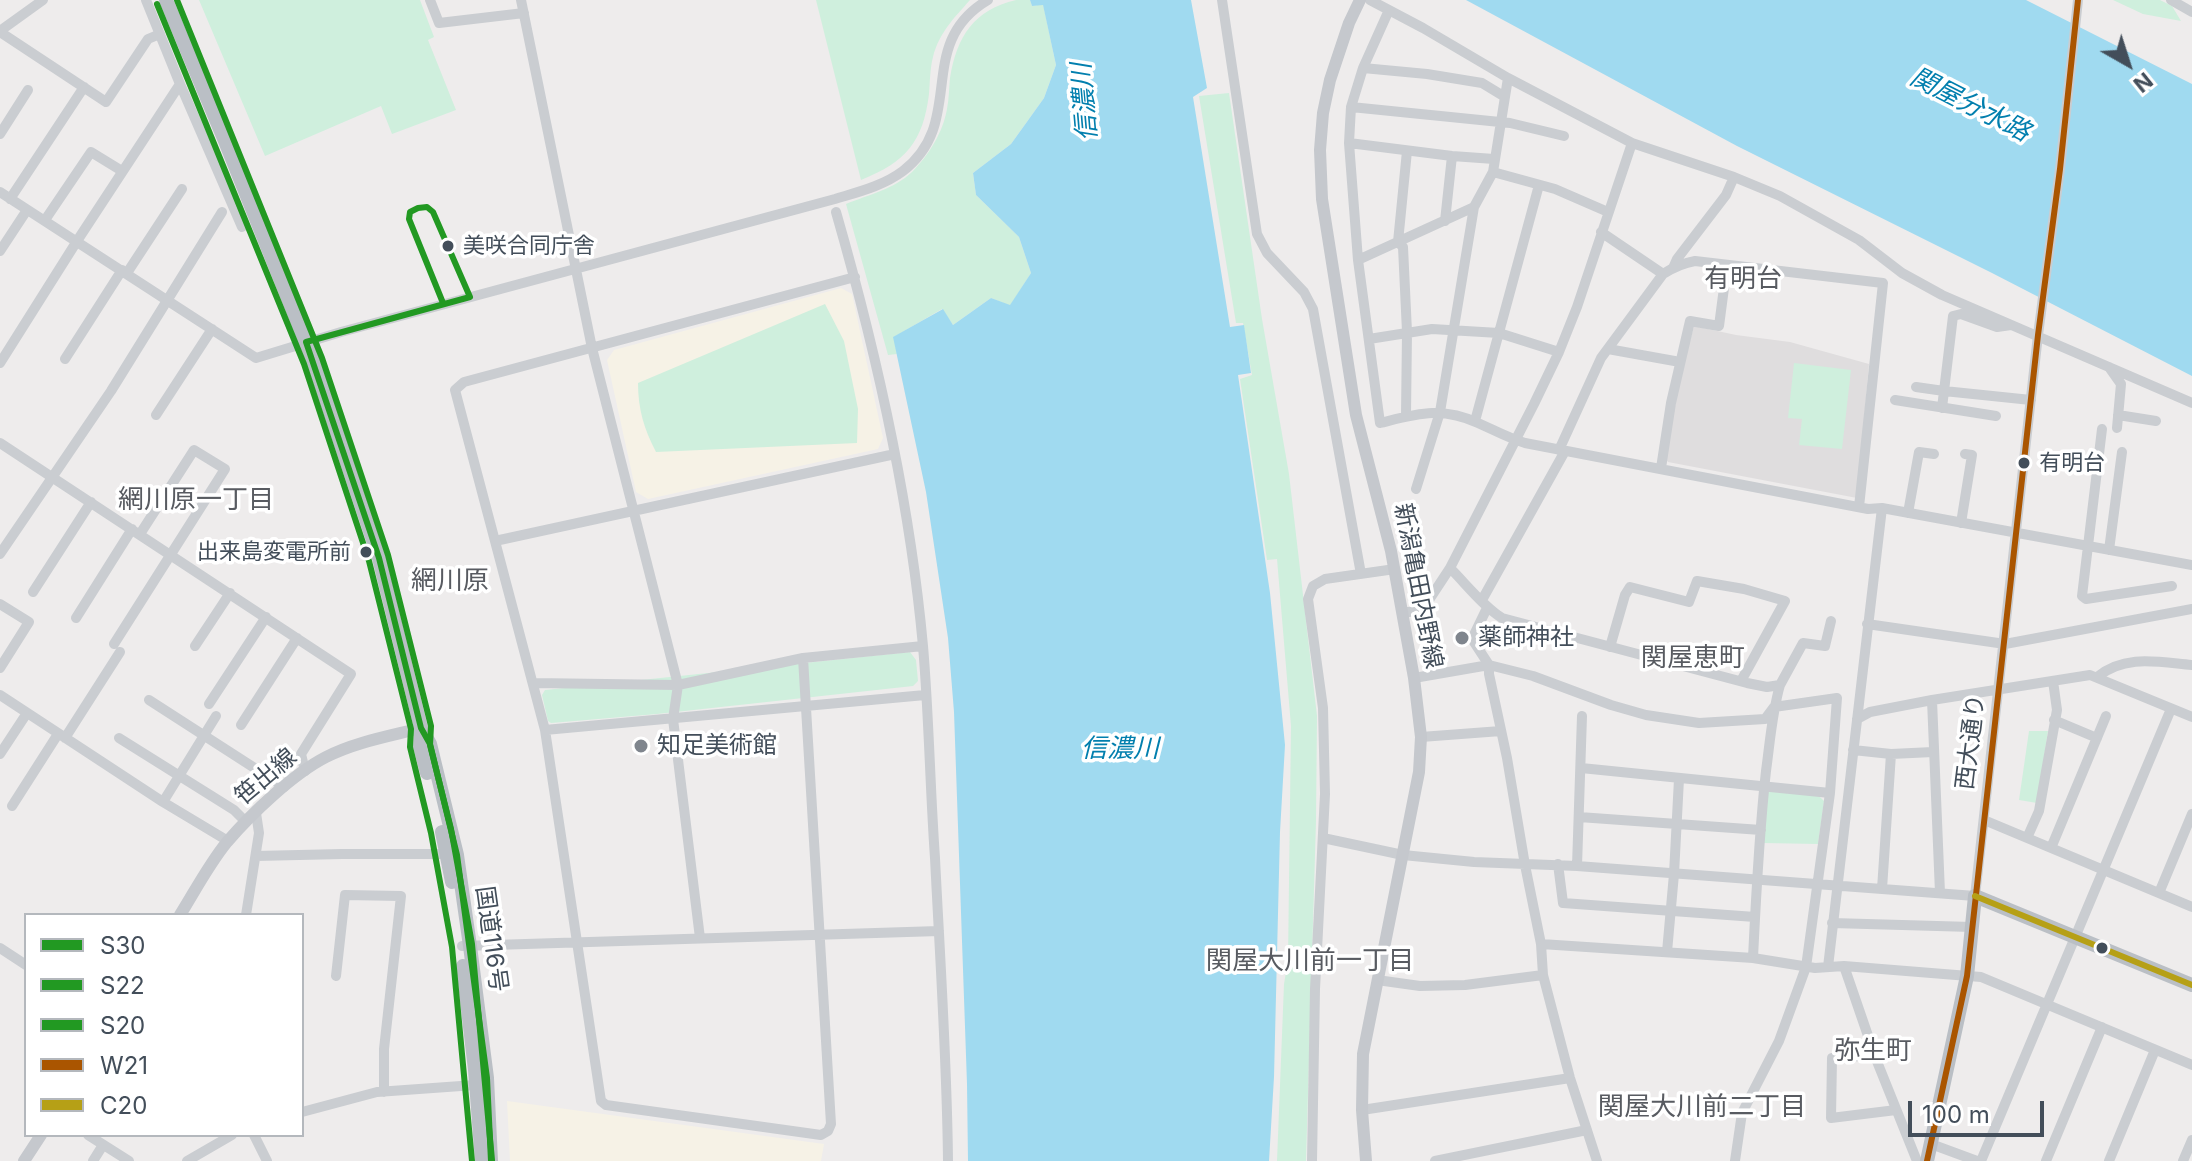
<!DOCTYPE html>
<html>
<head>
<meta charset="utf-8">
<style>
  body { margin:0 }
  #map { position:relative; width:2192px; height:1161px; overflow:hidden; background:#eeecec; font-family:Inter,sans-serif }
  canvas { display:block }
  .legend { position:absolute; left:24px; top:913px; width:280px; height:224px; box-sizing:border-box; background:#fff; border:2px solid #b4b8bd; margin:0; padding:10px 14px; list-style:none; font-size:24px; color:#434e5a }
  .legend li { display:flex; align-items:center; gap:16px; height:40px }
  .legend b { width:40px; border:2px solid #b4b8bd }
  .north { position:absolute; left:2088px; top:24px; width:80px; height:80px; -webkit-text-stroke:6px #fff; paint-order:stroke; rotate:141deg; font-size:22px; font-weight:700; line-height:32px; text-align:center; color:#434e5a }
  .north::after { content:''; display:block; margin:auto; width:28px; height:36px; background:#434e5a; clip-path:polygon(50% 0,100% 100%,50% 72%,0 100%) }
  .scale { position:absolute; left:1908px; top:1101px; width:136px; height:36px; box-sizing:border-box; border:4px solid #434e5a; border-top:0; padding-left:10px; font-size:24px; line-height:28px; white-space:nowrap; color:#434e5a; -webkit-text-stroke:6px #fff; paint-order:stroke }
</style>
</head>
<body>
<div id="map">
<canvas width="2192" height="1161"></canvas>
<ul class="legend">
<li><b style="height:10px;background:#292"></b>S30</li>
<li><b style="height:10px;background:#292"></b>S22</li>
<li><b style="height:10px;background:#292"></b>S20</li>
<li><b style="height:10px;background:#a50"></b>W21</li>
<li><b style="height:10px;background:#b6a016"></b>C20</li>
</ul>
<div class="north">N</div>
<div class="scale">100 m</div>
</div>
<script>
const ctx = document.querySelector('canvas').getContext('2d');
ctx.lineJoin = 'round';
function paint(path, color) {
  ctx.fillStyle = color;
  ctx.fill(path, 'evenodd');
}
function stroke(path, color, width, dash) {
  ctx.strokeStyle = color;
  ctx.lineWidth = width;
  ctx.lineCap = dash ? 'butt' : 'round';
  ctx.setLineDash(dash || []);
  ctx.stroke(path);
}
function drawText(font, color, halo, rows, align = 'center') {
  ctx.font = font + ' Inter,"Noto Sans JP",sans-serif';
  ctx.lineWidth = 7;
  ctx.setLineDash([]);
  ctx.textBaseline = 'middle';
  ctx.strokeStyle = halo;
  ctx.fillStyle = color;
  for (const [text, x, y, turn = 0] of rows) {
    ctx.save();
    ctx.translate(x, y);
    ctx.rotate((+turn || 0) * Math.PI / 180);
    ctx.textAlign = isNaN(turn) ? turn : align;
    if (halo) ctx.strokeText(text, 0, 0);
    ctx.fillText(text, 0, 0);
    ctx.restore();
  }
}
const commercial = new Path2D(`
  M841,288L852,294L883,438L878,449L648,499L636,492L607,360L614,350Z
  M507,1101L824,1144L821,1161H510Z`);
const education = new Path2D(`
  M1694,326L1736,335L1790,342L1869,364L1857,498L1668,462L1665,458L1682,370Z`);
const green = new Path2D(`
  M199,0H420L434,37L428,40L456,110L392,134L381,106L265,156Z
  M816,0H970C954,18 939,33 933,57C930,68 930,82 929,94C923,142 906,162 861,180Z
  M1016,0H1030L1032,6L1043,4L1056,65L1044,98L1011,144L973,173L976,195L1019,237L1031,273L1010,306L991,298L953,325L942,309L894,337L897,354L888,355L846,204C868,195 894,189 912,172C929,155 943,132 947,109C949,99 949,88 950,78C957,36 974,10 1016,0Z
  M2113,0H2160L2172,6L2181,21L2143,14Z
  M1229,93L1262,319L1289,474L1317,716L1316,821L1306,1161H1277L1284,984L1288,960L1291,726L1277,559L1267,560L1240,379L1252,375L1243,323H1236L1199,96Z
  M825,304L844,341L858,409L857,443L656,452C644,429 638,409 638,383Z
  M1794,363L1851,370L1842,449L1799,445L1802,419L1788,418Z
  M910,652L916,660L918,681L913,686L657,714L551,723L548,721L542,695L545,690Z
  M2029,731H2048L2037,803L2019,800Z
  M1770,790L1819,796L1824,801L1818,844L1763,843L1768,792Z`);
const water = new Path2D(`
  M1030,0H1191L1207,88L1193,97L1230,327L1244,325L1251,373L1238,375L1270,593L1285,745L1280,832L1274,1077L1269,1161H968L967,1084L954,712L948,638L926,492L893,337L943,309L953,325L991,298L1010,305L1031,273L1019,237L976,195L973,173L1011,144L1044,98L1056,65L1043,5L1032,6Z
  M1466,0H2026L2192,84V376L1992,273L1737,146Z`);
const minor = new Path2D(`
  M430,0L439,23L524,13
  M521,0L592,348L678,685L673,719L700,938
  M1222,0L1257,234L1267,253L1304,292L1313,309L1361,574
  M1370,0L1423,28L1508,78L1632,143L1734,177L1780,196L1859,240L1902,273L1942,295L2192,403
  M2171,0L2192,12
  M0,31L43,0
  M0,32L106,102L148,39L160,34
  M1363,68L1389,10
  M180,84L242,227
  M1505,97L1482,83L1427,74L1363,68L1351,107L1349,143L1358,260L1380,423C1417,414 1441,406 1478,423C1494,430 1508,438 1525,443L1868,509L1882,508L2192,565
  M1351,107L1510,123L1564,136
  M0,134L28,90
  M1349,143L1452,156L1494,159
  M1493,172L1555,189L1608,212
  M0,192L256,358L341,332L835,199C858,192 883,186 903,171C968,121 913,44 988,0
  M10,199L84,87
  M836,212C876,351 910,503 923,646C929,716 930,788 935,858C940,959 947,1060 948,1161
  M45,220L91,152L122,171
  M1445,221L1452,156
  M1601,232L1663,274
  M0,251L27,210
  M1358,260L1474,207
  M1673,268L1677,259L1726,195L1734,177
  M127,273L182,189
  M2011,325L1997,327L1961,314L1953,316L1944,391L2031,400
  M1369,339L1432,329L1499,333L1559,352
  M1608,349L1680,362
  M65,359L122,270
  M0,363L77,241L180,84L146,0
  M2109,367L2121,384L2117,428
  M1916,387L1944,391L1942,408
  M1895,400L1996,416
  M156,415L212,329
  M1406,415L1407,332L1403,247L1398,242L1407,151
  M2118,415L2156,421
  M1475,421L1539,185
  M2102,429L2082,596L2086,599L2172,586
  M0,443L351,674L301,754L305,771
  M1559,450L1601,358L1663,274C1674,267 1683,263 1695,261L1883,283L1859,507
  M1661,468L1671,403L1690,321L1719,326L1727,265
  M1416,489L1440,412L1474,207L1493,172L1508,78
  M1908,513L1919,452L1934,454
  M1961,523L1972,455L1965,454
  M495,541L895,454
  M2109,550L2122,452
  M0,554L111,391L222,212
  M1450,568C1467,585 1482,605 1502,618L1747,683L1767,687L1780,685C1772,713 1770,742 1766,771C1759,833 1756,896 1753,958
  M33,592L91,502
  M1482,600L1565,451
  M0,604L29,622L0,668
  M1487,608L1472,639L1489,665V674L1507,758L1525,865L1541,944L1543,975L1570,1078L1597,1161
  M1402,613L1415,611L1427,603L1450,568L1534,404L1559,352L1577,307L1632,143
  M76,618L132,529
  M1867,624L2005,644L2192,609
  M114,644L225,469L194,450L140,534
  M195,646L230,593
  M1610,647L1625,595L1630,587L1689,602L1697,581L1744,589L1785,601L1741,681
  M803,658L831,1124L828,1131L821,1135L606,1105L601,1101L545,730L455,390L464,382L855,277
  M2097,677C2125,654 2158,662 2192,665
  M1414,678L1489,665L1533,676L1611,705L1646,715L1699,723L1765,719L1774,707L1837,698L1830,793L1806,967L1779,1041L1742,1113L1735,1161
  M533,683L678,685L803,658L923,646
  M1780,685L1803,643L1825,646L1831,621
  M0,695L163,802L228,841
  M149,700L284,787
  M1932,700L1940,893
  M209,704L266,617
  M1857,719L1870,712L1932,700L2090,675L2192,717
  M2054,720L2097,738
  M241,725L297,638
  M545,730L925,695
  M1421,737L1501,731
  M65,738L120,652
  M119,738L234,810L246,822
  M1853,750L1891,754L1933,752
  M0,754L27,713
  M1581,768L1830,793
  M163,802L216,716
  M12,806L58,734
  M1579,817L1761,830
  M1984,820L2192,907
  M1323,838L1403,855L1474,862L1577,866L1975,896L2038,335L2060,169L2078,0
  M2027,838L2039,811L2057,710L2053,681
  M2051,848L2106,716
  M256,856L342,854H446
  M1558,864L1563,903L1755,917
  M1577,866L1582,716
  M1882,889L1891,754
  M2159,893L2192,814
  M246,915L259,833L256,813
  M1832,923L1972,927
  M1541,944L1753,958L1815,968L1844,966L1981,977L2192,1065
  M462,946L939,931
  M0,948L26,965
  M1667,952L1674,874L1679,779
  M1844,966L1876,1059L1917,1161
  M1828,967L1882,508
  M336,976L345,895L401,896L384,1049V1092
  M1377,980L1420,986L1465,985L1543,975
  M1874,1055L1832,1058L1831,1118L1896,1110
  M1362,1110L1570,1078
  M302,1112L377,1092L475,1085
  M88,1135L129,1161
  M254,1135L267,1161
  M1931,1144L1977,1161
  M93,1161L103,1145
  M187,1161L232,1135
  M1312,1161L1315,989L1325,794L1323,708L1308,599L1313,586L1325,579L1395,569
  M1435,1161L1587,1130
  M1981,1161L2171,709
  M2046,1161L2102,1027
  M2109,1161L2155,1050
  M2183,1161L2192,1140`);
const major = new Path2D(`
  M1360,0L1349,23L1330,80L1323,113L1320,150L1322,199L1356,415L1391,551L1414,678L1421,737L1419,772L1363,1054L1362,1110L1366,1161
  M180,915C195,891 209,864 227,842C252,813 293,774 326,757C355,742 390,736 421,728
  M24,1161L41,1135`);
const highway = new Path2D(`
  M166,0L225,141L313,361L379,558L421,728L430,744L457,855L470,946L487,1078L491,1161
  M421,728L420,746L427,773
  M442,832L452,882
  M463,966L475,1070L482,1161
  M1927,1161L1967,976L1975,896L2192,985`);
const bus1 = new Path2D(`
  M443,303L409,219L410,212L418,208L427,207L433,212L470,297L306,342L379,558L421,728L430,744L457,855L487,1078L491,1161`);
const bus2 = new Path2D(`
  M157,4L304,364L369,561L411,729L410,747L431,833L452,947L472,1161`);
const bus3 = new Path2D(`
  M177,0L322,358L388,555L431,726L430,745L451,829L472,944L492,1160`);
const bus4 = new Path2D(`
  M1927,1161L1967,976L2038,335L2060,169L2078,0`);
const bus5 = new Path2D(`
  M1975,896L2192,985`);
const markers = [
  [448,246,7,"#434e5a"],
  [2024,463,7,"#434e5a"],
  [366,552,7,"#434e5a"],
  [1462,638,8,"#7f858d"],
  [641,746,8,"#7f858d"],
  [2102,948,7,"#434e5a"]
];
const busNames = [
  ["美咲合同庁舎",463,246],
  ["有明台",2039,463],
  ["出来島変電所前",351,552,"right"]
];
const streetNames = [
  ["新潟亀田内野線",1418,586,79],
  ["西大通り",1971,742,-83],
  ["笹出線",266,777,-40],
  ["国道116号",491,939,82]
];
const poiNames = [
  ["薬師神社",1478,638],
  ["知足美術館",657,746]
];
const waterNames = [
  ["信濃川",1085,102,-95],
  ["関屋分水路",1970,105,27],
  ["信濃川",1120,749]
];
const neighbourhoodNames = [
  ["有明台",1743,279],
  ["網川原一丁目",196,500],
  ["網川原",450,581],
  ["関屋恵町",1693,658],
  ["関屋大川前一丁目",1310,961],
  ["弥生町",1873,1051],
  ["関屋大川前二丁目",1702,1107]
];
paint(commercial, '#f6f2e6');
paint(education, '#dfddde');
paint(green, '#cfefdd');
paint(water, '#a0daf0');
stroke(minor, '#cacdd1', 10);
stroke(major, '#c5c8cd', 12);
stroke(highway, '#babfc5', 14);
stroke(bus1, '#292', 6);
stroke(bus2, '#292', 6);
stroke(bus3, '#292', 6);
stroke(bus4, '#a50', 6);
stroke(bus5, '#b6a016', 6);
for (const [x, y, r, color] of markers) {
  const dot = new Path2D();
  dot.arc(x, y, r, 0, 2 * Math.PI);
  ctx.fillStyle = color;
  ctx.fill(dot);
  stroke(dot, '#fff', 3);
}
drawText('22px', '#434e5a', '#fff', busNames, 'left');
drawText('24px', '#434e5a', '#fff', streetNames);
drawText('24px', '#434e5a', '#fff', poiNames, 'left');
drawText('italic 26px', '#027fae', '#fff', waterNames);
drawText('26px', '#585b61', '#fff', neighbourhoodNames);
</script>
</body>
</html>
